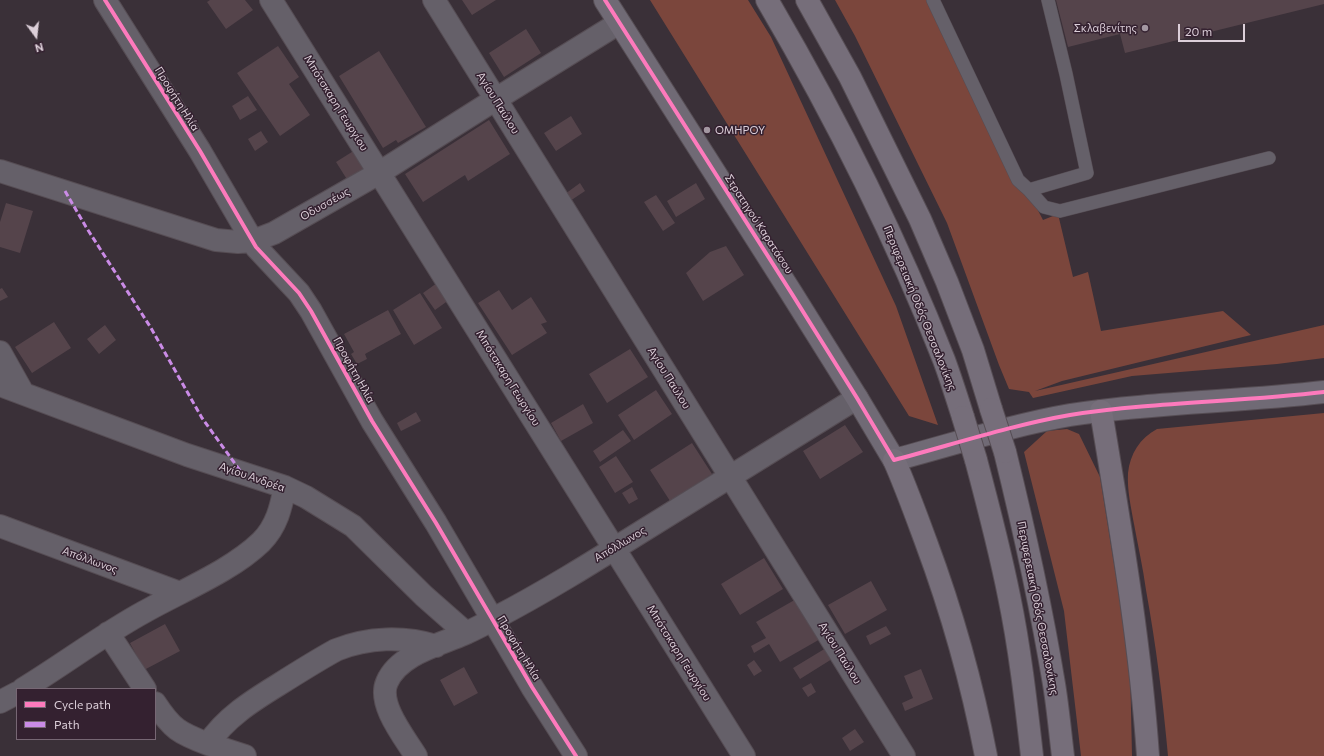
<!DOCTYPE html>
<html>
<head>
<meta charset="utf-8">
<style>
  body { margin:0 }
  #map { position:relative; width:1324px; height:756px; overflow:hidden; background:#3a3038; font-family:Commissioner,sans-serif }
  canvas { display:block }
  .legend { position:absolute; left:16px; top:688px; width:140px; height:52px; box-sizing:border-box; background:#342130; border:1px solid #776774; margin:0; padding:5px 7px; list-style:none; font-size:12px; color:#dccfd9 }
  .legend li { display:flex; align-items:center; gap:8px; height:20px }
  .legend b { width:20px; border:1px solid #776774 }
  .north { position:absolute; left:16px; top:16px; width:40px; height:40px; -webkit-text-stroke:3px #342130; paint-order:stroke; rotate:165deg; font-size:11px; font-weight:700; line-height:16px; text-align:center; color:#dccfd9 }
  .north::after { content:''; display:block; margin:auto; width:14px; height:18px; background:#dccfd9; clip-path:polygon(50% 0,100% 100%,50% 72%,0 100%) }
  .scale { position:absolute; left:1178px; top:24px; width:67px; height:18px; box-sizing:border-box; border:2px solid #dccfd9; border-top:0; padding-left:5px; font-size:12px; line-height:14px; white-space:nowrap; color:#dccfd9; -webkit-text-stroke:3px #342130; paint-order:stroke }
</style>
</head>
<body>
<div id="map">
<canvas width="1324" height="756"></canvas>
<ul class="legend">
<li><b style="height:5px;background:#fd7abc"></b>Cycle path</li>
<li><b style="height:5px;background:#ca8be6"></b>Path</li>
</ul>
<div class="north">N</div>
<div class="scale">20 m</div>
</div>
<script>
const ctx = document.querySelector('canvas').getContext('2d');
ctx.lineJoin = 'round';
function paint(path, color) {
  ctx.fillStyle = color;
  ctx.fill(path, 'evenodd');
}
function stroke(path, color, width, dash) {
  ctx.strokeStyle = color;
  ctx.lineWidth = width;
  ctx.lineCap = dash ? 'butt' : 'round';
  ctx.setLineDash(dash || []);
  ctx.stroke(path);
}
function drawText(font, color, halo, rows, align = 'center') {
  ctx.font = font + ' Commissioner,sans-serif';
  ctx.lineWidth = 3;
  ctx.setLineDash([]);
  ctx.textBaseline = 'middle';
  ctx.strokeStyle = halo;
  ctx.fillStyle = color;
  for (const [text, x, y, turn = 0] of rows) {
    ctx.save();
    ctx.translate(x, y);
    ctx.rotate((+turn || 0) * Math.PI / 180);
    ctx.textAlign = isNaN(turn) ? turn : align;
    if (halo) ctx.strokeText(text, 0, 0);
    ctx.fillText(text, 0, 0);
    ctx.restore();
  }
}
const green = new Path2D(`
  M650,0H748L771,37L896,306L938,425L909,416Z
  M835,0H929L1043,220L1058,214L1073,277L1088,272L1101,331L1223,311L1251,335L1062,381L1035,391L1324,325V358L1277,364L1132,376L1033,398L1029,392L1009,389L999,365L947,223L855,36Z
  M1324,413V756H1168C1163,700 1156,645 1146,590C1143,568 1138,546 1134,524C1131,507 1127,490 1128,473C1130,454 1140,438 1157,429Z
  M1067,429L1079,434L1100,477L1130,663L1132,756H1081L1064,611L1024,452L1047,431Z`);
const building = new Path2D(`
  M210,0H245L253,10L226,29L207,2Z
  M462,0H496L472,15Z
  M1056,0H1324V4L1125,53L1120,34L1068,47Z
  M526,29L541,53L504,77L489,53Z
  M278,46L299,77L289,84L310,115L280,136L237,73Z
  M379,51L426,127L398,143L396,140L383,148L339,76Z
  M248,96L257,110L240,120L232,106Z
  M571,116L582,134L556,151L544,133Z
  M489,120L510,154L468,181L465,175L423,202L405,174Z
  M261,131L268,142L255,151L248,139Z
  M355,150L368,170L348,181L336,162Z
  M580,183L585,191L570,201L565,194Z
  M696,183L705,199L676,217L667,201Z
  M656,195L675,223L663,231L644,202Z
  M6,203L33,211L20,253L0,247V222Z
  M726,246L744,275L703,301L686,273L710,252Z
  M437,283L449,300L435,310L423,293Z
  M2,288L8,297L0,301V289Z
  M499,290L512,310L531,297L547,322L541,324L547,333L512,355L478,303Z
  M420,293L442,328L414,345L393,310Z
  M388,310L401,334L365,354L367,359L357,364L351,354L354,352L344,334Z
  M54,322L71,348L32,373L15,347Z
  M105,325L116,340L99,354L87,339Z
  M630,349L648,377L607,403L589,374Z
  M656,390L672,414L634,440L618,415Z
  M583,404L593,423L561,441L551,423Z
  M416,412L421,421L401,431L397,423Z
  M845,425L863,452L820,479L803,451Z
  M623,430L631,441L600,462L593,451Z
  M692,443L712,474L670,501L650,470Z
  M616,456L633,482L615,493L599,467Z
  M632,487L638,499L629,504L622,493Z
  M764,558L783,589L740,615L721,584Z
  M871,581L887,610L845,634L828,605Z
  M798,598L822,638L780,662L769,644L754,653L751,646L766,638L756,622Z
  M165,624L180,651L144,670L130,643Z
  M886,626L891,634L870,645L866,636Z
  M826,648L832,659L800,679L793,668Z
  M754,660L762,671L754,676L747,665Z
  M464,667L478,693L454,706L440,680Z
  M921,669L933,699L905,711L902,703L913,698L904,676Z
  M811,683L816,692L808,697L802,688Z
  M855,729L864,742L850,751L842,738Z`);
const lane = new Path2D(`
  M933,0L1018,180L1029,190L1087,173L1066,74L1048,0
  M1029,190L1044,207L1060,211L1269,158`);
const street = new Path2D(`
  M105,0L200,151L256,247L299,293L311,311L372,421L436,523L532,687L576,756
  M271,0L744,756
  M434,0L904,756
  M0,171L216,240L238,242L253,241L274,233L379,173L496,99L619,23
  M0,352L23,393
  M0,385L187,455L285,487L306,497L353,526L424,596L466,633
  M0,526L180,593
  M108,633L145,689
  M23,689C64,664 102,635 144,612C181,591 231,571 261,542C277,526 281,507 285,487
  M0,702L17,693
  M155,703C172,729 179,733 208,744C225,718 252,701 278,685C297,673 316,661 336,650C368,637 404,636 436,646
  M208,744L245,756
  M416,756C405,738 377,704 387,682C399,654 439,645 464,634C475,629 485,624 495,618C545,592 593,562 641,532C713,488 785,443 857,398`);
const secondary = new Path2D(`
  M605,0L792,294L857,398L894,460C951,445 1012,425 1070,415C1154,402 1240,402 1324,392`);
const highway = new Path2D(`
  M767,0C835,116 895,235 944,360C951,379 957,398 963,417
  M807,0L850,77L920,219L947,282L973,350L991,409
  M1101,411C1120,526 1140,640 1148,756
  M1005,452C1024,529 1041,606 1054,684C1058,708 1060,732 1063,756
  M894,460C906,487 916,515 926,542C952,612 972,683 986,756
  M976,460C988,505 1000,551 1009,596C1020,649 1026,703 1032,756`);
const highwayBridge = new Path2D(`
  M991,409L1005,452
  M963,417L976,460`);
const quiet = new Path2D(`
  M65,191L86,227L151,328L202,418L241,472`);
const cycleway = new Path2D(`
  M105,0L200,151L256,247L299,293L311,311L372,421L436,523L532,687L576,756
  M605,0L792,294L857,398L894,460C951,445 1012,425 1070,415C1154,402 1240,402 1324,392`);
const markers = [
  [1145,28,4,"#a397a1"],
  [707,130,4,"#a397a1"]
];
const poiNames = [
  ["Σκλαβενίτης",1137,28],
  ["ΟΜΗΡΟΥ",715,130,"left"]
];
const streetNames = [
  ["Προφήτη Ηλία",177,99,58],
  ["Μπότσκαρη Γεωργίου",336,103,58],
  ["Αγίου Παύλου",498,103,58],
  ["Οδυσσέως",325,204,-30],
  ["Στρατηγού Καρατάσου",759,224,57],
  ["Περιφερειακή Οδός Θεσσαλονίκης",920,308,68],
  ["Προφήτη Ηλία",354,370,61],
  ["Μπότσκαρη Γεωργίου",508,378,58],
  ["Αγίου Παύλου",669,378,58],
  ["Αγίου Ανδρέα",252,477,19],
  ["Απόλλωνος",620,544,-31],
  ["Απόλλωνος",90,560,20],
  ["Περιφερειακή Οδός Θεσσαλονίκης",1038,608,79],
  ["Προφήτη Ηλία",519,648,59],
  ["Μπότσκαρη Γεωργίου",679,653,58],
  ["Αγίου Παύλου",840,653,58]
];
paint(green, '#7b463c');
paint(building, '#55444b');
stroke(lane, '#564d54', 14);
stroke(street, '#564d54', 24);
stroke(secondary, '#564d54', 24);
stroke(highway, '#564d54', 24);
stroke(lane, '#656069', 13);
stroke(street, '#656069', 22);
stroke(secondary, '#706a75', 22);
stroke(highway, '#766e7a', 22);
stroke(highwayBridge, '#564d54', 24, []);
stroke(highwayBridge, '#766e7a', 22);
stroke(quiet, '#ca8be6', 3, [6, 3]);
stroke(cycleway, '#fd7abc', 4);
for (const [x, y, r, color] of markers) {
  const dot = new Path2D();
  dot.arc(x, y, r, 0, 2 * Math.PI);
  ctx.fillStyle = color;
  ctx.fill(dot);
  stroke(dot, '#342130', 1.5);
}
drawText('11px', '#dccfd9', '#342130', poiNames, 'right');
drawText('11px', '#dccfd9', '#342130', streetNames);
</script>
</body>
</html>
